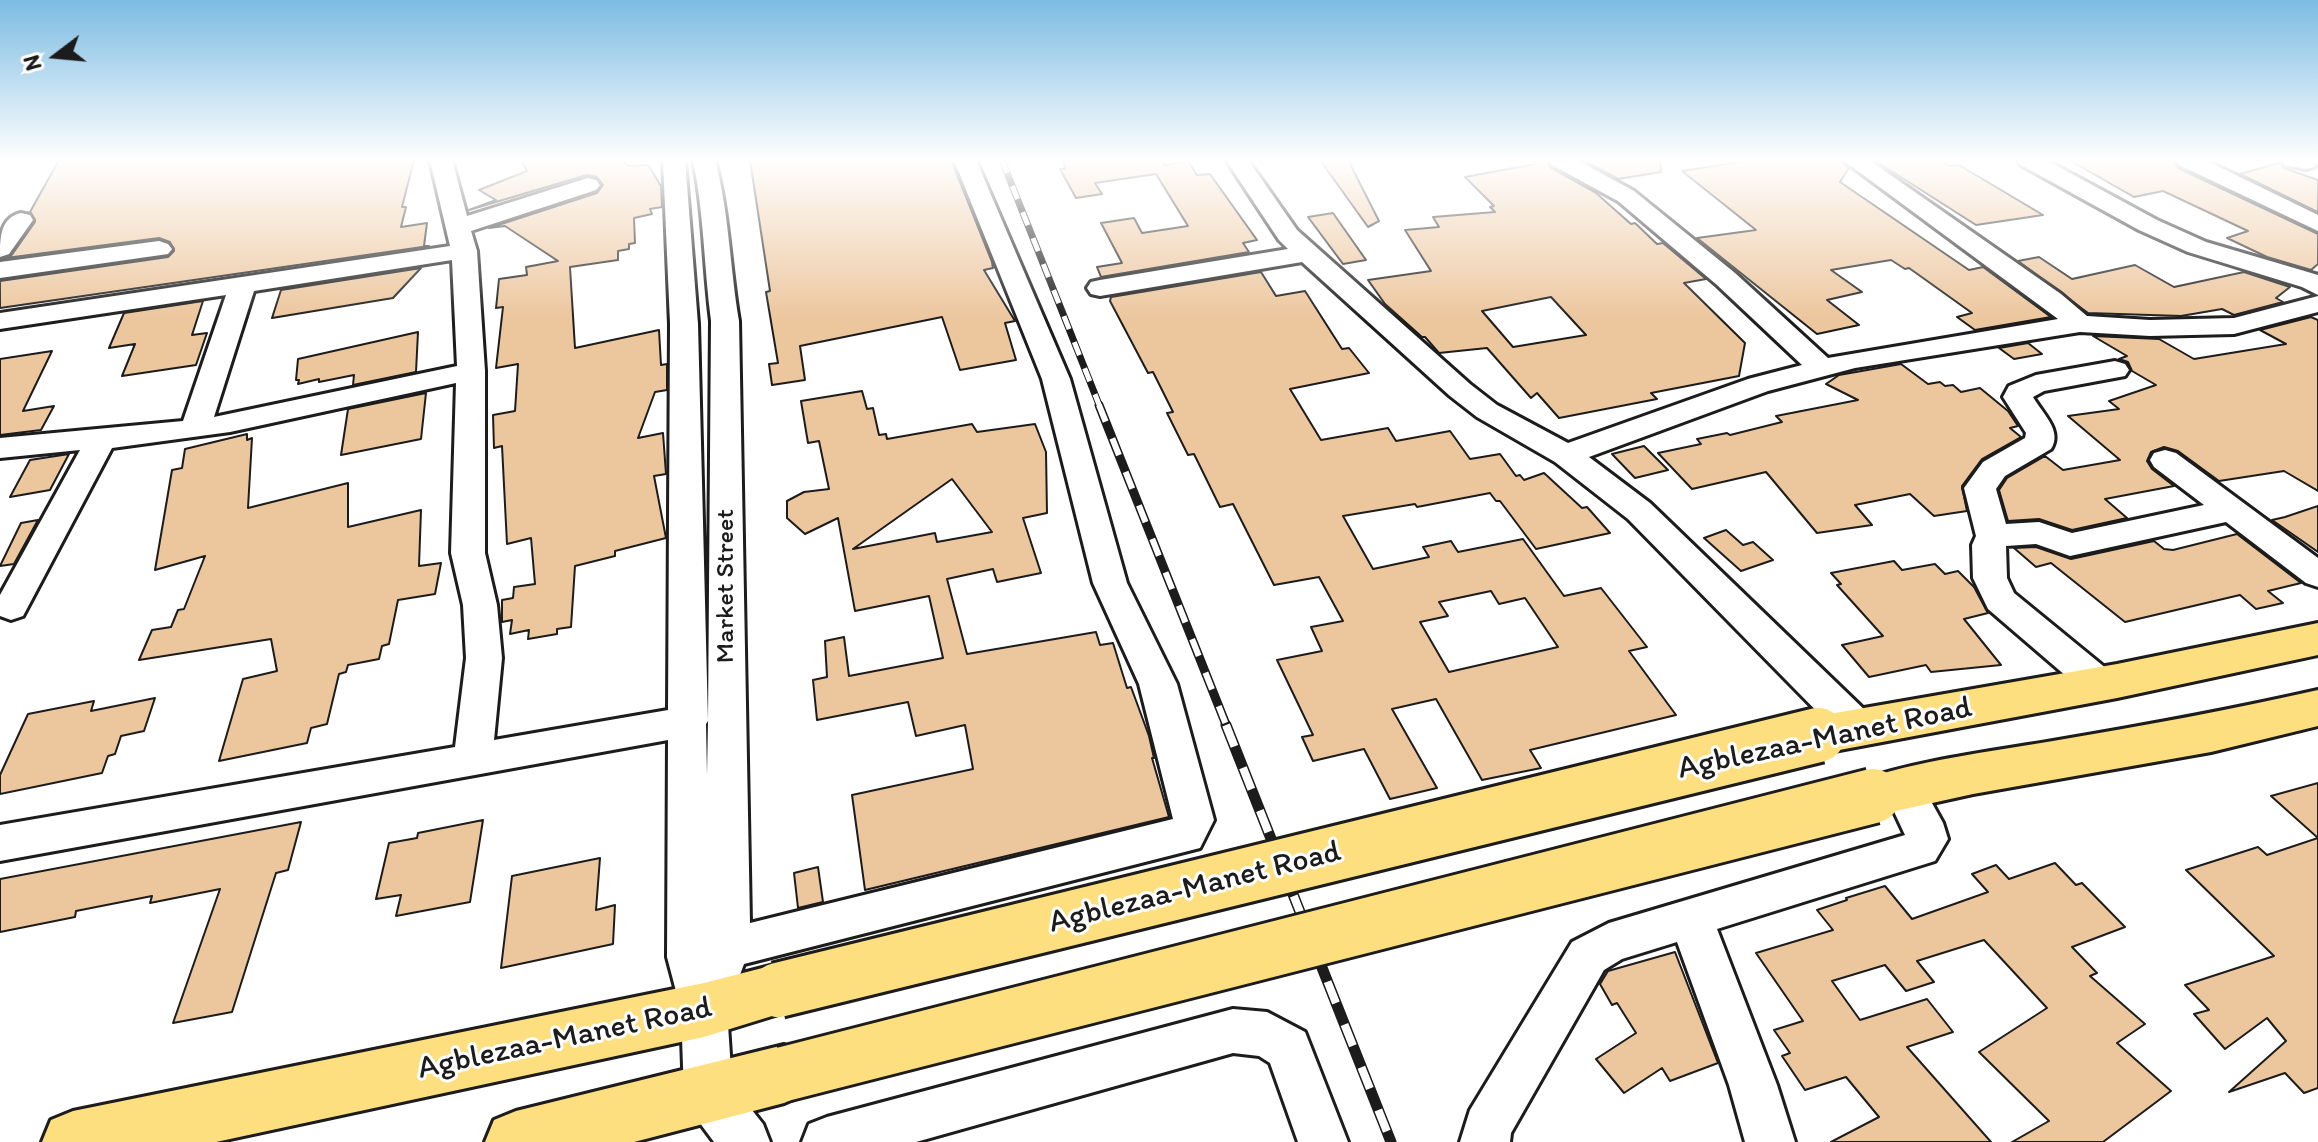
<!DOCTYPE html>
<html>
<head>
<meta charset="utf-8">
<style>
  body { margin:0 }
  #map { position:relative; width:2318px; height:1142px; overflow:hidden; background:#fff; font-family:Itim,sans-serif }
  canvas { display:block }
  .north { position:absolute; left:16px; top:16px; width:80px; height:80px; -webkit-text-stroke:6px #fff; paint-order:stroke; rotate:254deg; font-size:22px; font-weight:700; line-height:32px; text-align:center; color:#1c1c1c }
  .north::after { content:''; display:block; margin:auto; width:28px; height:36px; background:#1c1c1c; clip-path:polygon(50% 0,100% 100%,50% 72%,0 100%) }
</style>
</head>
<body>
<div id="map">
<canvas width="2318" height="1142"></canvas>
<div class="north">N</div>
</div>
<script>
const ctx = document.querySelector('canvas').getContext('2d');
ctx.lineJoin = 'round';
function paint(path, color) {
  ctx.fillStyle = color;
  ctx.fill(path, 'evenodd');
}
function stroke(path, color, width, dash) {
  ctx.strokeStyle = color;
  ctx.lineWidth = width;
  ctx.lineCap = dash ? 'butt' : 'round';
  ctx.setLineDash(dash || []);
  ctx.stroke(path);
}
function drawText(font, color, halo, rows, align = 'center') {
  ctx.font = font + ' Itim,sans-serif';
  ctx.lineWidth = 6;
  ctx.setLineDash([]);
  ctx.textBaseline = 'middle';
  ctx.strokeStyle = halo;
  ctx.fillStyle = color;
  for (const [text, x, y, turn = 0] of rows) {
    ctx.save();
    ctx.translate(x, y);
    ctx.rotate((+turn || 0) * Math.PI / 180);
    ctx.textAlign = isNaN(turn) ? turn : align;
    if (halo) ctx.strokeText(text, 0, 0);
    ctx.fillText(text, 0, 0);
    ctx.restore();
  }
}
const building = new Path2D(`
  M59,160H414L402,207H406L401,227L427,223L424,246H429L0,308V281L168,257L174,251L170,242L159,238L6,258L11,256L35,222L30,212Z
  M521,160H622L628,166L648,165L661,186L662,207L650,209L652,214L634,218L635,243L629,244V249L618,251V260L570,267L575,348L659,330L661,365L667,364V390L655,392L638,438L663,433L666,474L654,476L666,538L615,551V556L575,566L571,627L557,629V634L528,639L529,630L510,634L512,620L502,622V600L513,598L514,587L535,584L531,538L507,544L502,446L494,448L493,415L515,411L518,364L496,368L503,307L496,308L499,279L527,275L526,267L558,261L505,226L489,228L597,193L603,185L597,177L587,175L469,210L496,200L479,190L527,171Z
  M750,160H951L992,262L993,268L984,270L1015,321L1005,323L1016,360L960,370L942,317L800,346L805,380L772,385L769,364L778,363L766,292L770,291Z
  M1063,160H1163L1164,165L1188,161L1197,175L1210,174L1257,240L1243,243L1249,252L1101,277L1097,267L1122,263L1101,223L1134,218L1142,233L1188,226L1156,174L1095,183L1102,194L1076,198L1060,169H1065Z
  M1320,160H1348L1379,221L1368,227Z
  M1531,160H1546L1551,168L1596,193L1631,224L1635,223L1657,244L1663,243L1706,279L1684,283L1745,343L1739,376L1651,393L1657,399L1559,418L1537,393L1531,398L1487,348L1439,353L1425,337H1422L1385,304L1368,280L1431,271L1405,230L1439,227L1433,217L1495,212L1490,207L1494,206L1465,177L1535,164ZM1551,297L1586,335L1513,347L1482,311Z
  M1583,160H1660L1661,172L1618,179Z
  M1752,160H1840L1849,168L1840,182L1969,270L1983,267L2051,317L1975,330L1957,317L1972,313L1909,268L1905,269L1891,260L1831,270L1862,292L1827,300L1859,325L1817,334L1697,238L1756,230L1682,171Z
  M1874,160H1939L1949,166L1959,165L2043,215L1976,225Z
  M2069,160H2173L2178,168L2318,234V264L2311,270L2267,257L2227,238L2248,231L2163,191L2134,197Z
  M2279,163L2284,168L2318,180V212L2240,174Z
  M1333,213L1366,260L1343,264L1308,217Z
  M2039,257L2072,279L2135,265L2174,287L2244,272L2290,287L2276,298L2283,302L2234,315L2222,309L2181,316L2088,313L2018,261Z
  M421,268L393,298L272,318L281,290Z
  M1261,272L1276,296L1305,291L1342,349L1349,348L1369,373L1290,389L1321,440L1388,428L1396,441L1450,431L1470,459L1500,454L1516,476L1520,475L1524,480L1544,473L1582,508L1587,507L1610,533L1536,549L1500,501H1496L1490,493L1417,507L1415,504L1343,516L1373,569L1429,557L1423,547L1451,541L1458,552L1523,539L1564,596L1601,588L1647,647L1629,651L1676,715L1530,750L1541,768L1482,780L1436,699L1392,709L1437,788L1390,799L1364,749L1313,761L1302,737L1313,735L1277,660L1322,651L1311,627L1343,621L1319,577L1274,585L1233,504L1220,507L1194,454L1188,455L1167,413L1173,412L1153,372L1148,373L1110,301L1111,297ZM1491,591L1499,604L1525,598L1558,647L1449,672L1420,622L1448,616L1439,602Z
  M203,301L192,335L207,333L196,365L122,376L135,344L109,348L124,313Z
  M2311,317L2318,320V491L2284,471L2219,481L2178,451L2164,447L2151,452L2147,461L2152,469L2174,486L2105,499L2127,518L2072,530L2039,519L2008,521L1999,490L2007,478L2045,456L2063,470L2120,460L2068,416L2119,409L2109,401L2156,385L2132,371L2128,362L2119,359L2127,356L2093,336L2159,339L2194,359L2286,344L2260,330Z
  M418,332L416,372L353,385L354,375L319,382V379L298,384L299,380H296L298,359Z
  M2028,343L2042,354L2014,359L1999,348Z
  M52,351L23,411L54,406L41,430L0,435V359Z
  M1901,364L1928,384L1940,382L1945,386L1953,385L1961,392L1980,388L2008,411L2018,426L2010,428L2021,437L1982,459L1962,486L1967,511L1934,516L1910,494L1855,505L1872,525L1817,533L1766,472L1692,489L1658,453L1701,444L1697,439L1727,433L1730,435L1782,422L1776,416L1858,400L1826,384L1839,375Z
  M862,391L867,409L873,408L879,435L886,434L887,439L972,424L977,432L1035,424L1046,452L1047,513L1023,518L1041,573L997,582L993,569L947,579L967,654L1096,632L1100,645L1113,643L1127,688L1131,687L1149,736L1154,758H1152L1169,817L865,890L852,795L973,769L965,725L916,736L908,702L817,720L813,680L827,677L825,641L844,637L849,676L943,658L929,596L855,611L838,518L805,534L787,518V501L804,492L829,489L819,441L808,443L801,401ZM952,479L992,532L937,542L935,533L853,549Z
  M426,393L421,439L341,455L348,409Z
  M247,434V440L252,438L248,508L348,483V527L421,510L419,566L441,563L435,594L398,600L389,644L382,646L379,659L348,665L346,672L339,674L327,724L311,728L307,743L219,761L243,679L277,671L271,639L139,660L152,630L171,627L178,610L184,609L205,556L155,570L172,470L182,468L185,449Z
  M1644,446L1668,470L1635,478L1612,454Z
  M69,454L50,490L10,497L30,460Z
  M2318,506V552L2272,520L2285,517Z
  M38,520L14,564L0,566L21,523Z
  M1726,530L1743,545L1753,542L1773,560L1741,571L1704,538Z
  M2237,534L2301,583L2268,591L2283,603L2256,609L2240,595L2125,622L2051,563L2036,567L2014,548L2036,547L2071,559L2154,541L2164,549L2173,550Z
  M1894,561L1902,570L1935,564L1945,574L1958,571L1974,587L1988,613L1964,619L2001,665L1931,672L1926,665L1869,677L1842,645L1883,636L1837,585L1841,584L1831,573Z
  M155,698L144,731L121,736L115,754L108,756L102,773L0,794V775L28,714L94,701L91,711Z
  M2318,783V838L2271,796Z
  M483,820L470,902L396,916L401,895L376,899L389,843L417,838L418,833Z
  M301,822L288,870L276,873L232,1012L173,1023L220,889L150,903L152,896L76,911L75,917L0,932V879Z
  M2318,838V1088L2304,1093L2285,1073L2229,1092L2286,1041L2267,1018L2225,1049L2194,1014L2209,1010L2185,985L2274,956L2186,870L2258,847L2267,855Z
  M600,858L596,910L615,905L613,944L501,968L512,876Z
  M2055,863L2076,885L2082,883L2125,927L2072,947L2097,973L2090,976L2145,1024L2117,1043L2171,1091L2103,1142H2012L2049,1121L1979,1052L2047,1008L1984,940L1917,961L1934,982L1906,991L1885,965L1832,981L1860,1020L1927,999L1953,1032L1907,1047L1991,1142H1831L1879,1117L1846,1077L1805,1090L1782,1056L1790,1053L1774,1030L1803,1021L1756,953L1833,930L1817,910L1847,900L1846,898L1885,886L1912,919L1988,892L1972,874L1996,865L2009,879Z
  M818,867L823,902L798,908L794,873Z
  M1675,952L1718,1063L1670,1081L1662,1068L1624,1093L1596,1059L1636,1033L1617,1003L1612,1005L1600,984L1608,971Z`);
const minor = new Path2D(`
  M430,160H452L467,216L588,178L596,180L600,185L596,190L471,231L477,251L485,371V553L497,605L502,658L494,740L668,710L670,324L663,160H685L698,324L708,721L711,321C704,268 704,212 693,160H715C729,212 730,268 739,321L750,923L1173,819L1139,684L1093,583L1042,379L954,160H976L1070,379L1127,583L1177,684L1214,820L1200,848L744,964L727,1010L732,1085L763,1124L770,1142H714L691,1111L684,1094L681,1010L667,957L668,740L0,861V825L455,747L466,658L463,605L451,553L456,383L230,432L112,448L23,616L11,620L0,616V595L80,450L0,458V438L183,421L226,295L0,329V313L450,246ZM452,260L457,366L214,417L254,291ZM708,721L707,775L706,724Z
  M1226,160H1248L1297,230L1470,384L1497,405L1568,443L1748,379L1802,365L1717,285L1618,201L1552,165L1549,160H1577L1634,191L1735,273L1828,358L2058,319L1843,160H1869L2061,294L2087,316L2150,320L2234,318L2318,296V312L2234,334L2150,336L2080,332L1855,368L1768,391L1589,457L1650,503L1872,717L1877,728L1872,739L1858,743L1844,739L1628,519L1555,462L1477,417L1450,396L1302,262L1100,296L1091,294L1087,288L1091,282L1100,280L1288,249L1279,240Z
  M2018,160H2046L2157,220L2206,242L2318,275V295L2302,287L2188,252L2139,230L2021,165Z
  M2176,160H2205L2318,215V231L2179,165Z
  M2282,160H2316L2317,162L2314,167L2306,169L2285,165Z
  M21,213L30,215L33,220L9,254L0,257C0,238 0,218 21,213Z
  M159,241L168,244L172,249L168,254L0,278V262Z
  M2115,361L2125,364L2129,370L2125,376L2044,391L2033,397C2042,413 2063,431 2051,449L2005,476L1996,489L2006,524L2039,522L2072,533L2204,505L2154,467L2150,460L2154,453L2165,450L2176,453L2318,558V587L2306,583L2226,522L2070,556L2036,544L2006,546L2007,578L2014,593L2113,674L2119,684L2113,694L2100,698L2087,694L1988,609L1973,578L1972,545L1976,536L1964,488L1983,462L2025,438L2026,433L2003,397L2009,386L2036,375Z
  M1903,772L1917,776L1943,823L1948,839L1935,861L1717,929L1777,1085L1795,1142H1745L1729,1085L1677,942L1622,959L1604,970L1511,1133L1510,1142H1460L1470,1110L1572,942L1609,923L1905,835L1883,788L1889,776Z
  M1233,1009L1267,1012L1305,1032L1348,1142H1298L1270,1063L1259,1056L1233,1053L916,1142H802L809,1124L827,1117Z`);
const major = new Path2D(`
  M2318,623V655L2117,698L1818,754L1801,748L1794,735L1801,722L1818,716L2117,664Z
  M2318,690V726L2211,752L1973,794L1873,816L1855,810L1848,796L1855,782C1919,760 1988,752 2053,741C2142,726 2230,710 2318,690Z
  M778,964L798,972L806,990L798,1008L704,1037L216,1142H42L51,1120L73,1111L704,983Z
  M784,1045L805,1054L814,1074L805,1094L784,1103L634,1142H485L494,1120L516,1111Z`);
const railFar2 = new Path2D(`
  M1002,160L1100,407`);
const railFar1 = new Path2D(`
  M1099,405L1227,727`);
const rail = new Path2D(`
  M1226,725L1391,1142`);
const majorBridge = new Path2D(`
  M778,990L1818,735
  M784,1074L1873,796`);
const streetNames = [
  ["Market Street",726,586,-90]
];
const nearStreetnames = [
  ["Agblezaa-Manet Road",1825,739,-12],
  ["Agblezaa-Manet Road",1195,888,-14],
  ["Agblezaa-Manet Road",565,1039,-12]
];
paint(building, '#ecc69d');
stroke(building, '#1c1c1c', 2);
stroke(minor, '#1c1c1c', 6);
stroke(major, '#1c1c1c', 6);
paint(minor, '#fff');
paint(major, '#fedf80');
stroke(railFar2, '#1c1c1c', 7);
stroke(railFar1, '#1c1c1c', 9);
stroke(rail, '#1c1c1c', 11);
stroke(railFar2, '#fff', 5, [14]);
stroke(railFar1, '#fff', 6, [18]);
stroke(rail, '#fff', 8, [23]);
stroke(majorBridge, '#1c1c1c', 60, []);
stroke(majorBridge, '#fedf80', 54);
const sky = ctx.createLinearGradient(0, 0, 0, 320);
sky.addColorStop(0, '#7cbce2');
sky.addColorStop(0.5, '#fff');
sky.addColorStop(1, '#ffffff00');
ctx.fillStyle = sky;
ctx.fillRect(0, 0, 2318, 320);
drawText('26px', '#1c1c1c', '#fff', streetNames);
drawText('32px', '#1c1c1c', '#fff', nearStreetnames);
</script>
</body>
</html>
